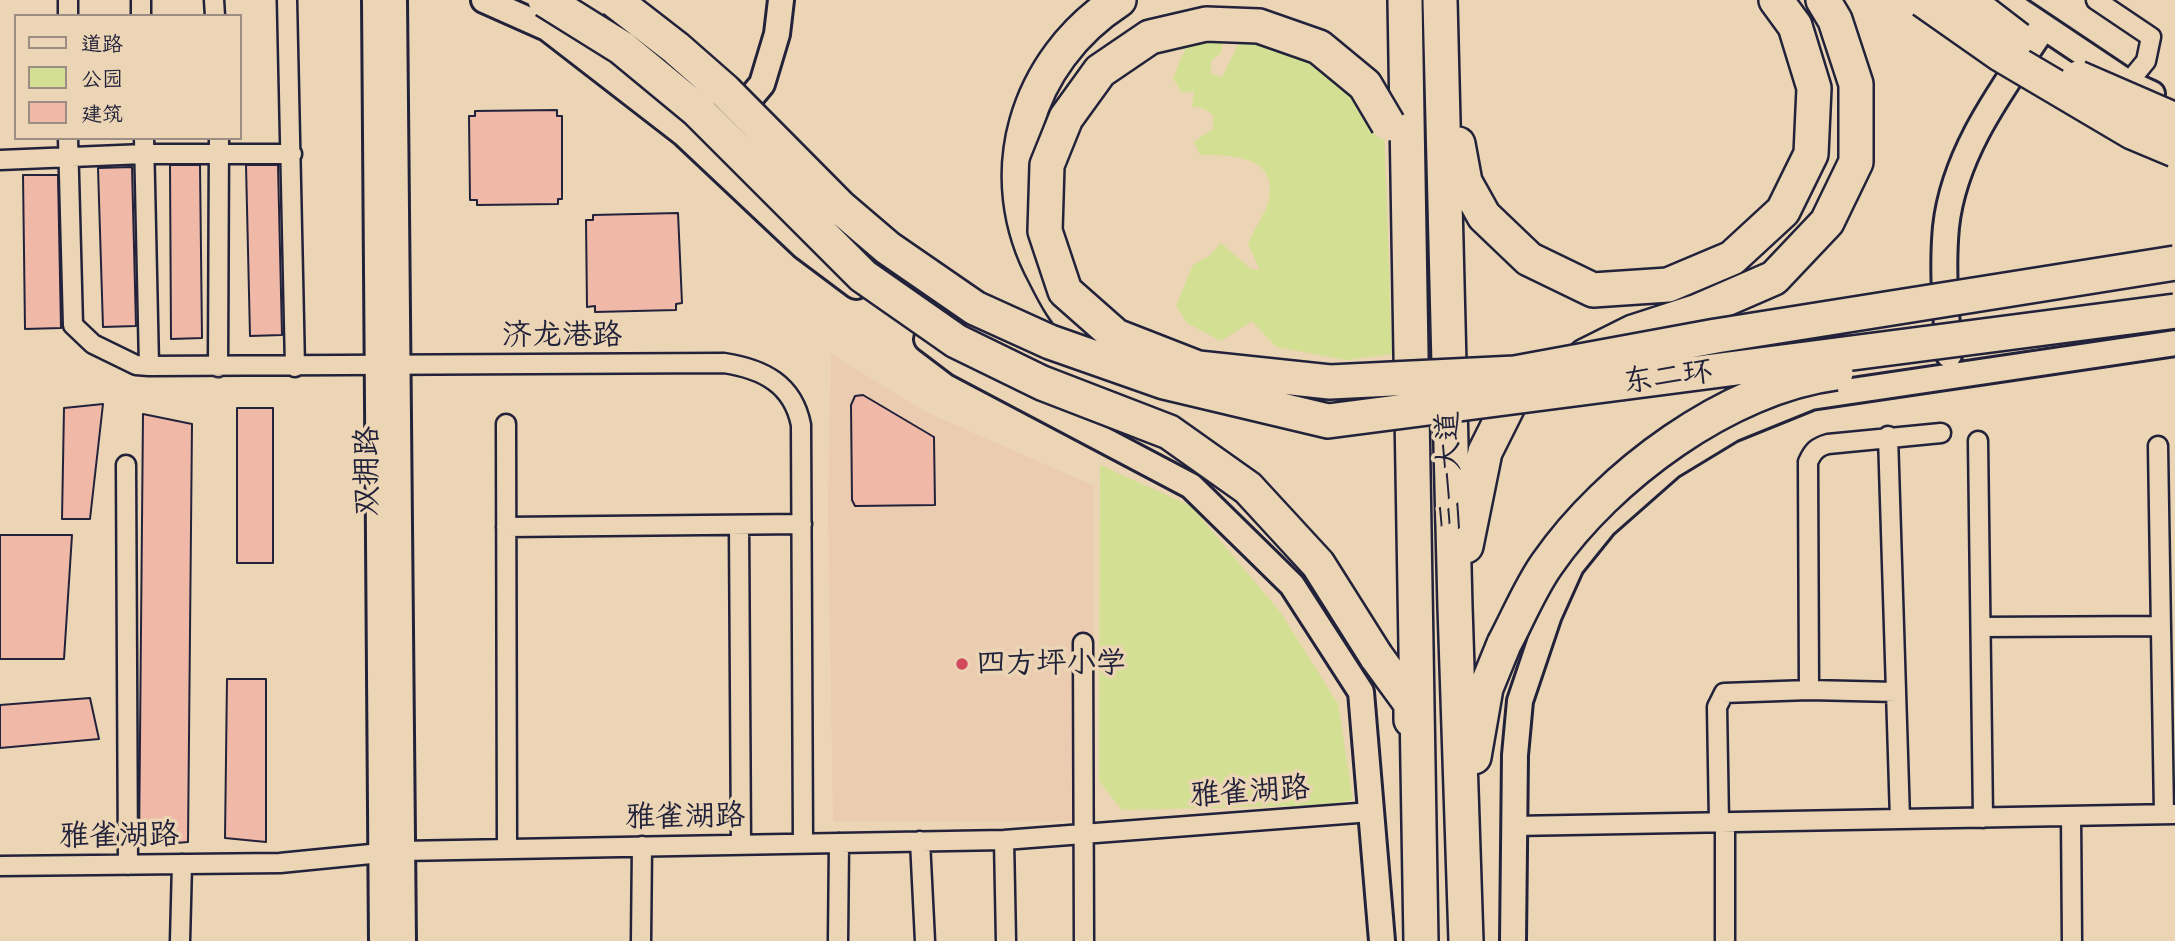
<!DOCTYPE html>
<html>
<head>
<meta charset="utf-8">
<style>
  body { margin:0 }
  #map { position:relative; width:2175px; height:941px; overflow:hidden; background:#ebd5b4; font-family:Itim,"LXGW WenKai TC",sans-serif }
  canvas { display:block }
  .legend { position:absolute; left:14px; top:14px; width:228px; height:126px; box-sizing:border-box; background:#ebd5b4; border:2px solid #9b8d84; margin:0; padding:9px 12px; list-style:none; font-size:21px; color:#22223b }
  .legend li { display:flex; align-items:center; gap:14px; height:35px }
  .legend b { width:35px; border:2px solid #9b8d84 }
</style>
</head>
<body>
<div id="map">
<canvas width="2175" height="941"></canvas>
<ul class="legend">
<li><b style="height:9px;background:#ebd5b4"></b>道路</li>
<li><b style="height:19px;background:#d3e093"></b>公园</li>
<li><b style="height:19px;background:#f0b8a7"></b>建筑</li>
</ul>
</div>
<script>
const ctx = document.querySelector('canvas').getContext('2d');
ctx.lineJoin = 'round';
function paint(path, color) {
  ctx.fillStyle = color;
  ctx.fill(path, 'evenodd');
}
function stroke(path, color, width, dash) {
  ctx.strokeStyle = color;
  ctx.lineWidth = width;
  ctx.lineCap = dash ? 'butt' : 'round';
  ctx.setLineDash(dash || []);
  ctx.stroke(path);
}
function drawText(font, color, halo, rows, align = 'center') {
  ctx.font = font + ' Itim,"LXGW WenKai TC",sans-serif';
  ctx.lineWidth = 7;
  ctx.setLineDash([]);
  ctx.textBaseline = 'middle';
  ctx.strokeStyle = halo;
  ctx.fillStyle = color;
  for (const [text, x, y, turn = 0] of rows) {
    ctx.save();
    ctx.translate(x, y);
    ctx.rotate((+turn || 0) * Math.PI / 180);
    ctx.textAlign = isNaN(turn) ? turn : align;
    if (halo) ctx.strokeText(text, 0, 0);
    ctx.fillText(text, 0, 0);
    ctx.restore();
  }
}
const built = new Path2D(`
  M831,354L926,412L1094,486V821L833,822L828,507Z`);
const green = new Path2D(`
  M1238,6L1300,21L1350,50L1383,92L1392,354L1346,360L1276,347L1252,321L1221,341L1187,323L1176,306L1193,265L1209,256L1221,243L1251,269L1260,270L1248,244C1254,228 1266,214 1269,199C1278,155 1229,155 1200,155L1194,142L1213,129V115L1203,108L1192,107L1194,91L1182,93L1173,78L1186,47L1224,39L1221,53L1211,61V74L1222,77L1239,43L1245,40L1222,13Z
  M1100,465L1191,506L1281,613L1338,704L1353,800L1329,805L1122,810L1099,781Z`);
const building = new Path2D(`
  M557,110V116H562V199H558V204L477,205V200H470L469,116H475V111Z
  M170,165H200L202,338L171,339Z
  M246,165H278L282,335L250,336Z
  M132,167L136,326L103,327L98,168Z
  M23,175H58L61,328L25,329Z
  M678,213L682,303L676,304V310L595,312V306L587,307L586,220H593V215Z
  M863,395L934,437L935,505L855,506L852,500L851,405L855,396Z
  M103,404L90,519H62L64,408Z
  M237,408H273V563H237Z
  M143,414L192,424L188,842L139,846Z
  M0,535H72L64,659H0Z
  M227,679H266V842L225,838Z
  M90,698L99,739L0,748V705Z`);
const street = new Path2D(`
  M68,0V16
  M141,0V16
  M214,0L215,16
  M287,0L295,367
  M2096,0L2151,37L2146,61L2128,83
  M68,138L73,325L93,344L136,365L149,366L724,363C763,369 793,384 801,425L803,843
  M144,138L149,366
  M0,160L144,154H292
  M218,367L219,138
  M506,424L507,849
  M1888,436L1900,819
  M1978,441L1983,818
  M2158,446L2164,814
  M126,465L128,865
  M739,525L741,845
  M506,527L802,524
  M1981,627L2161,626
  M1083,643L1084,941
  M1809,690L1808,462C1813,451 1817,447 1828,444L1941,433
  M2071,816L2072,941
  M1719,822L1717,707L1724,693L1809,690L1896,692
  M1725,822V941
  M1514,826L2175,814
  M1004,840L1006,941
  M920,841L925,941
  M0,866L280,863L401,851L1004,840L1371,812
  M180,941L182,864
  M641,941L642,846
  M838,941L839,843`);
const secondary = new Path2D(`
  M375,0L382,941
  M394,0L403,941
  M484,0L547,28L684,134L804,247L856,286
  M2004,0L2128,83L2152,94
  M731,121L762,84L777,34L781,0
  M927,339L960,364L1191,486L1292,585L1361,692L1382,941
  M1949,355C1946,312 1942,269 1946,227C1954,152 2003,88 2044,27
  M1513,941L1515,755L1520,701L1549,615L1571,566L1604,525L1671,466L1732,429L1811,397L2175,343`);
const highway = new Path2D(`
  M1119,0C1025,61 991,176 1045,275C1055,295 1067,318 1084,332C1097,343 1115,351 1130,360
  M1405,0L1421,941
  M1440,0L1455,607L1466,941
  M1458,144L1465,182L1484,216L1529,259L1593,290L1668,285L1732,258L1783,211L1811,154L1814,88L1795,26L1776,0
  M1585,356L1633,332L1698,311L1774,278L1827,222L1856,162V84L1835,20L1823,0
  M1466,546L1485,452L1515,392L1530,384
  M1376,656L1411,704V720
  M1474,757L1486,688L1504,644`);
const highwayBridge = new Path2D(`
  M545,0L622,48L697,110L863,276L956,341L1042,383L1169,432L1248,488L1318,564L1376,656
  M614,0L676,48L725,91L840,207L888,248L975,308L1050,342L1164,382L1328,421L2175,311
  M1923,0L2000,54L2132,132L2175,150
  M1967,0L2018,39
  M2078,78L2175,120
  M1388,124L1365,85L1319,47L1259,26L1206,24L1150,37L1100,71L1066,118L1047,165L1045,231L1065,291L1116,336L1198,368L1330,382L1515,373L1716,336L2175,263
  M1504,644C1518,618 1530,588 1547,564C1608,476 1728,387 1836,373`);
const markers = [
  [962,664,7,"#d1495b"]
];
const streetNames = [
  ["济龙港路",562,336],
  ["东二环",1668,378,-7],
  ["双拥路",368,471,-90],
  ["三一大道",1451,471,-92],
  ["雅雀湖路",1250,793,-4],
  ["雅雀湖路",685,818,-1],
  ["雅雀湖路",119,837,-1]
];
const poiNames = [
  ["四方坪小学",976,664]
];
paint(built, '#ecccb0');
paint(green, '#d3e093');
paint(building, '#f0b8a7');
stroke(building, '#22223b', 2);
stroke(street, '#22223b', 23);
stroke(secondary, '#22223b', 30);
stroke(highway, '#22223b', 38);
stroke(street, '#ebd5b4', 18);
stroke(secondary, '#ebd5b4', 24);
stroke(highway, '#ebd5b4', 33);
stroke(highwayBridge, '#22223b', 38, []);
stroke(highwayBridge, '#ebd5b4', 33);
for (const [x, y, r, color] of markers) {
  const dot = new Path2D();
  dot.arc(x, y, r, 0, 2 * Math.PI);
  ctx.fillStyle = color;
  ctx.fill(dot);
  stroke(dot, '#ebd5b4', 2.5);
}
drawText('30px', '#22223b', '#ebd5b4', streetNames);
drawText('30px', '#22223b', '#ebd5b4', poiNames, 'left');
</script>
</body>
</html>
